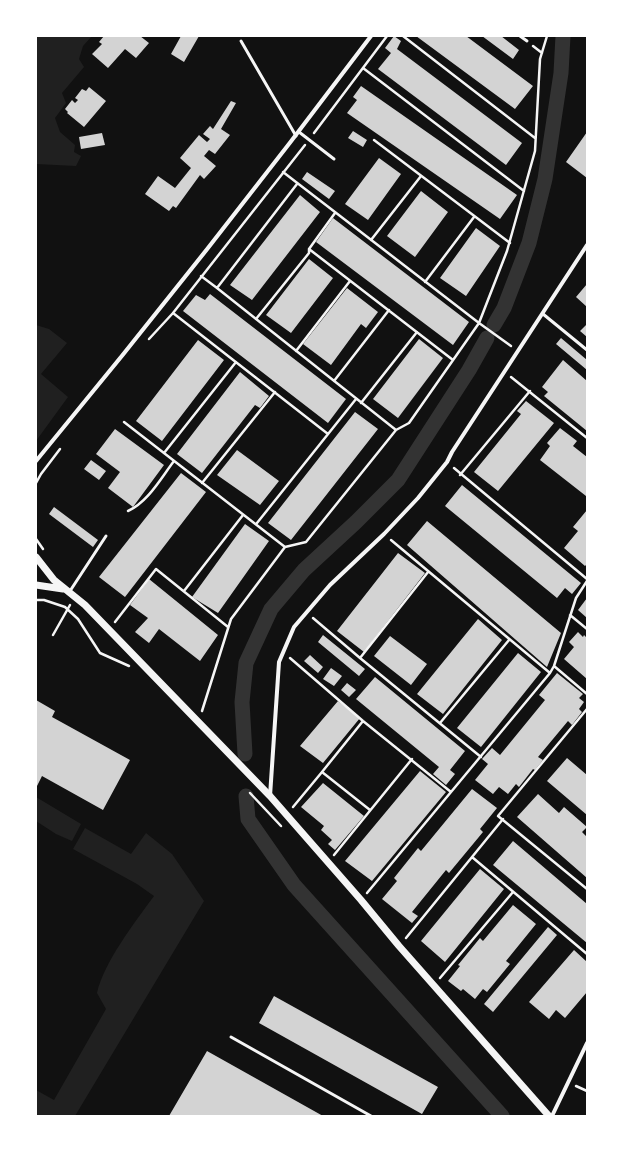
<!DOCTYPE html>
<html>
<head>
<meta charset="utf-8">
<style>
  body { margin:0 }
  #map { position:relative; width:623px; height:1152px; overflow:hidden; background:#111; font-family:"Asap Condensed",sans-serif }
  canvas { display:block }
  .frame { position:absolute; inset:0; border:37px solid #fff; pointer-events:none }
</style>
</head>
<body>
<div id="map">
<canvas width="623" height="1152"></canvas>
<div class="frame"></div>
</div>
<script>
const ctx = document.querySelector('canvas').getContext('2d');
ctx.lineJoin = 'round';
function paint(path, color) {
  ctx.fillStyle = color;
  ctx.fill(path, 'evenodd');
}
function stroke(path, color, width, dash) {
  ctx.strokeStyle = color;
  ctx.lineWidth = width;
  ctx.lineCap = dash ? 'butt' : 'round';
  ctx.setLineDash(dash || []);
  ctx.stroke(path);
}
const green = new Path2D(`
  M36,36H92L83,46L79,59L84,67L62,93L66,103L55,118L60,132L75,145L74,152L81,156L76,166L36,164Z
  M36,325L49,329L67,343L41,374L68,397L36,441Z
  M36,797L81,824L72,841L56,834L36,821Z
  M85,828L131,854L146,833L172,854L204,901L75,1116H36V1090L54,1100L106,1009L97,993C104,962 135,922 154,896L137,884L73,849Z`);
const canal = new Path2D(`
  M494,325L504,308L529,243L545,179L561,73L563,36
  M245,754L242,702L246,663L271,609L304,570L356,522L398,480L469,370L487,338
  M246,796L248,819L294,885L502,1116`);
const building = new Path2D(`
  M104,36H140L149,43L136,58L125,49L108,68L92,54L102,44L99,42Z
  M181,36H199L184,62L171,54Z
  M394,36L401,41L397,49L522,143L506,165L378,69L391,53L385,48Z
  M416,36H466L533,86L515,109Z
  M482,36H501L519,50L513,59Z
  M361,86L517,195L500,219L347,113L357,100L353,97Z
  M89,87L106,101L84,127L67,113L68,112L65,109L72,100L75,103L78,100L75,98L82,89L86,91Z
  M231,101L236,103L221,129L230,135L215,154L209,150L204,156L216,166L204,179L200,175L176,208L173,206L169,211L145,194L158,176L175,188L191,168L180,158L199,135L207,142L210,139L203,134L210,126L213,129Z
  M353,131L367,140L363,147L348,138Z
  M587,132V178L566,162Z
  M102,133L105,145L81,149L79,137Z
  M379,158L401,174L368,220L345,204Z
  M307,172L335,191L329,199L302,179Z
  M421,191L448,212L415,257L387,236Z
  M300,195L320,212L252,300L230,285Z
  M333,218L469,322L453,345L316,242Z
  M476,228L500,246L466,296L440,278Z
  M309,259L333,278L291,333L266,315Z
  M587,284V307L576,297Z
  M347,288L378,312L366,328L361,324L331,365L303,344Z
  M210,294L346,399L328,423L183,311L196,295L205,300Z
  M587,324V337L580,331Z
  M561,338L587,360V370L556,344Z
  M419,339L443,358L398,418L373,399Z
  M198,340L224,360L162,441L136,421Z
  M563,360L587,381V431L544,396L548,392L542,387Z
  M240,372L269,396L260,408L255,405L202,473L177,454Z
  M526,401L554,423L498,491L474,472L521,414L517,411Z
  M355,412L378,429L291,540L268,523Z
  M560,428L577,441L573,446L587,457L586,496L540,460L550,446L547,443Z
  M115,429L164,465L133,507L108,488L120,472L96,454Z
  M237,450L279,481L260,505L217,475Z
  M91,460L106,471L99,480L84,469Z
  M181,473L206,492L125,597L99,577Z
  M462,485L581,583L572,594L565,588L557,598L445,506Z
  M54,507L98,540L93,547L49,514Z
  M587,510V564L585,566L564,548L578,531L573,527Z
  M427,521L561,633L547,667L407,545Z
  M245,524L269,541L218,613L192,597Z
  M398,553L425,573L364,652L337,631Z
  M149,579L218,635L200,661L159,629L149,643L135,632L148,618L130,605Z
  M587,598V618L578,610Z
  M478,619L502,640L443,714L417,694Z
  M578,632L583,637L584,635L587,638V679L564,659L574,647L569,642Z
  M323,635L365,669L359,676L318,642Z
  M390,636L427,664L411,685L374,656Z
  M518,653L541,672L481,747L457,728Z
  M310,655L323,667L318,673L304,661Z
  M331,668L342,676L334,686L323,679Z
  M557,673L583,694L579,698L584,702L579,709L582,712L572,725L568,721L538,757L543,760L535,770L533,769L519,787L516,784L508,794L499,787L493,794L475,780L488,764L482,759L492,748L500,755L545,700L539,695Z
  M375,677L465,751L450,770L455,774L446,785L433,774L439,767L356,699Z
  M347,683L356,690L349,697L341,690Z
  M36,700L55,711L52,717L130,760L103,810L42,776L36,788Z
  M338,701L360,718L323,763L300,746Z
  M567,758L587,775V815L547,781Z
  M420,771L446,792L372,881L345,861Z
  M323,783L364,816L335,850L328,844L332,840L321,830L324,826L301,807Z
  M472,789L497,808L480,829L483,832L449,873L446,870L412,912L418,916L412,923L382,899L397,881L394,878L418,848L421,851Z
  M538,794L559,813L564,807L587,827L582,832L587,837V878L517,817Z
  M513,841L587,904V943L493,865Z
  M480,869L504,889L445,962L421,941Z
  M513,905L536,924L506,961L510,964L487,992L483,989L475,999L463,989L461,991L448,981L460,966L458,965L480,938L483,941Z
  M548,927L557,935L493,1012L484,1004Z
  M574,950L587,962V992L565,1018L556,1010L549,1019L529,1002Z
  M274,996L438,1087L422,1114L259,1023Z
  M207,1051L323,1116H169Z`);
const path = new Path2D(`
  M403,36L535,138
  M533,46L542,53
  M363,68L524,191
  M314,133L387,36
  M374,140L510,243
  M283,172L479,323L511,346
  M297,184L217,288L396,430
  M371,240L421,176
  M309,249L453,360
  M201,276L217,288
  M425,282L474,217
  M173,313L328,434
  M256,319L309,253V249L335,213
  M149,339L173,313L305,145
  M296,351L350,281
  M511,377L587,438
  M334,381L389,310
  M361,403L417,332
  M124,422L285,547
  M164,453L236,362
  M454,468L587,579
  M460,475L530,391
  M36,483L41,474L60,449
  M202,483L275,392
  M128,511C148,502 161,478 174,461
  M257,523L356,399
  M36,539L43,549
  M391,540L550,673
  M184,591L243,515
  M36,600H44L65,607L78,619L100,653L129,666
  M570,615L587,629
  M313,618L360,658L481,757
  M115,622L156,569L228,627
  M53,635L70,605
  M290,658L363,721L451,792
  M360,658L428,572
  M554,666L587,694
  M587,709L498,816L587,889
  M202,711L231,619L285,547L306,542L396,430L409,423L479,323L507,251L535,151L540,59L547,36
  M363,721L322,772L370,810
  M440,723L509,640
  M250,793L281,826
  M293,807L322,772
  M334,855L412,759
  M472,857L587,954
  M367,893L550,673L554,666L576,598L587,581
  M406,938L503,819
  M440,978L513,892
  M576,1086L587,1091`);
const service = new Path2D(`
  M520,36L527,41
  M241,41L296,136
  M299,132L334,159
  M543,314L587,350
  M70,591L106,536
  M231,1037L371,1116`);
const minor = new Path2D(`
  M36,461C151,322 263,180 371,36
  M270,796L279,662L294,627L330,585L384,534L418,498L447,462L452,452L587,245
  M552,1116L587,1043`);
const tertiary = new Path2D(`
  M36,557L54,580L85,605L270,796L361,900L399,946L549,1116
  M36,585L63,589`);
paint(green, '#202020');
stroke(canal, '#333', 15);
paint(building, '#d3d3d3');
stroke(path, '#f5f5f5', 2.5);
stroke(service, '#f5f5f5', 3);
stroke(minor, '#f5f5f5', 4);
stroke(tertiary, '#f5f5f5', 7);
</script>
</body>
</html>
